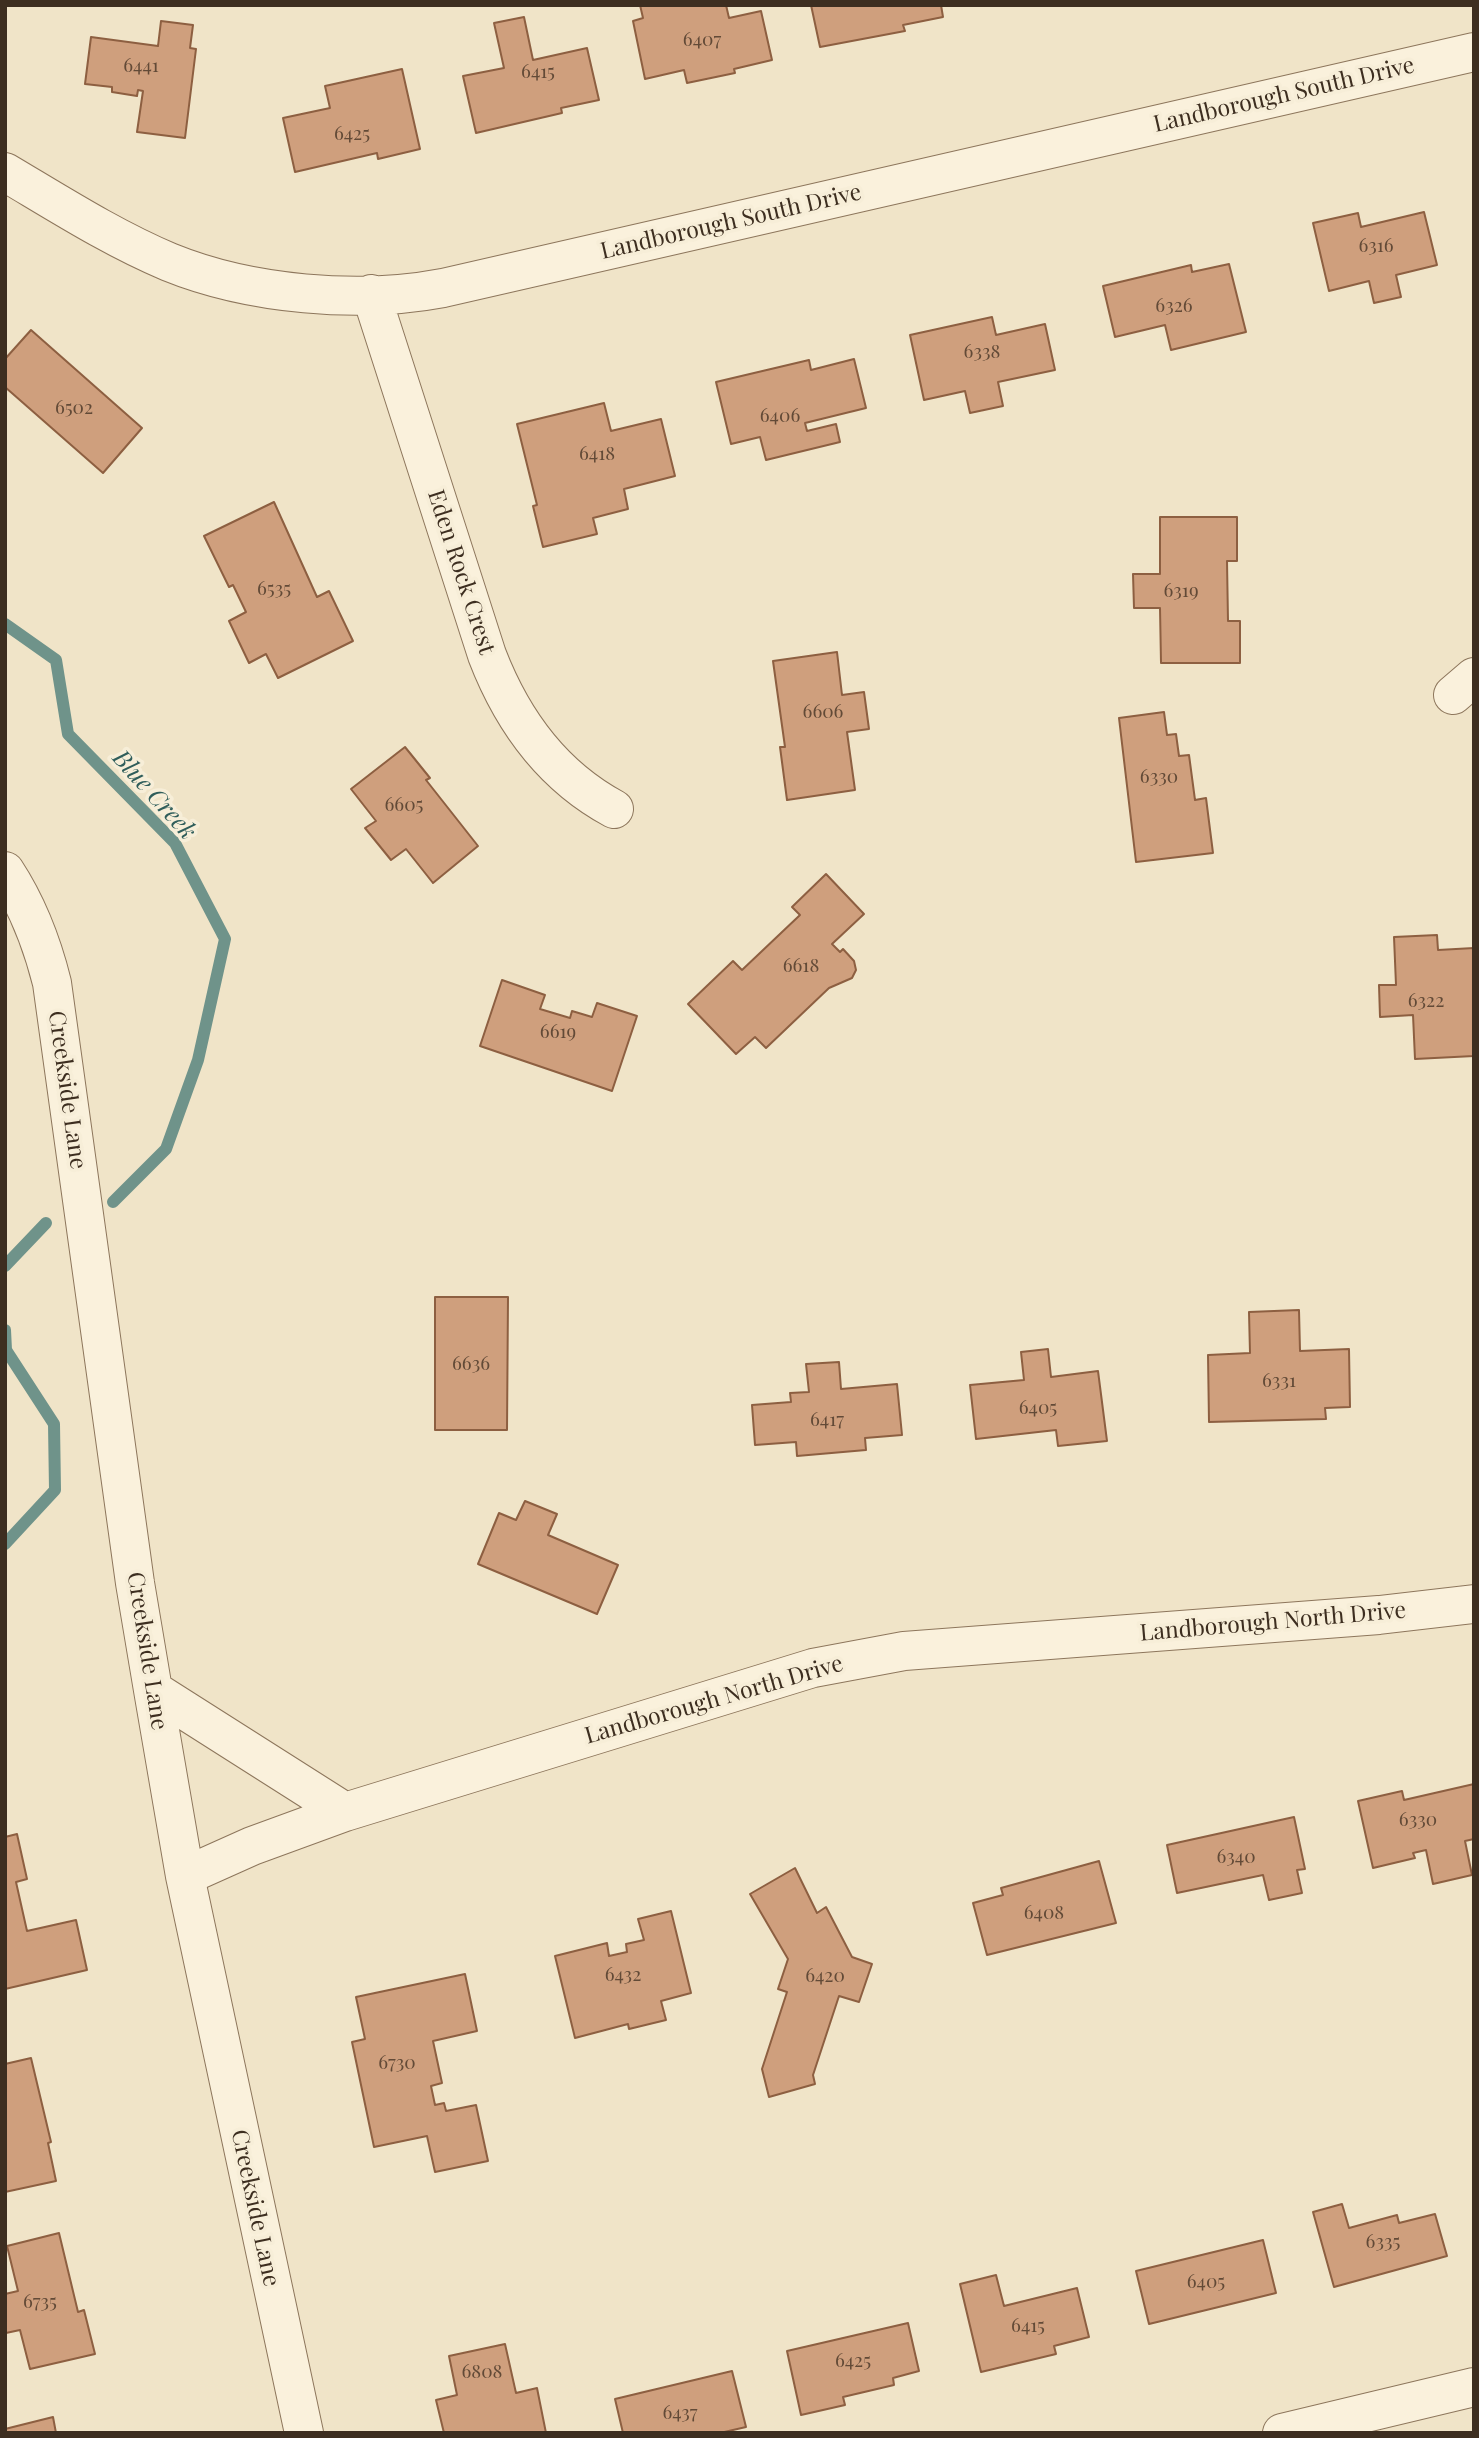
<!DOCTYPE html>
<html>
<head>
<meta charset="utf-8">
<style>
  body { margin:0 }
  #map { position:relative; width:1479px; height:2438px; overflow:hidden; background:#f0e4c8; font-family:"Playfair Display",serif }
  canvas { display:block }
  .frame { position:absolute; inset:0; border:7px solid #3d2e20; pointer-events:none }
</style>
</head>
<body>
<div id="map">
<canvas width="1479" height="2438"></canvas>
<div class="frame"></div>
</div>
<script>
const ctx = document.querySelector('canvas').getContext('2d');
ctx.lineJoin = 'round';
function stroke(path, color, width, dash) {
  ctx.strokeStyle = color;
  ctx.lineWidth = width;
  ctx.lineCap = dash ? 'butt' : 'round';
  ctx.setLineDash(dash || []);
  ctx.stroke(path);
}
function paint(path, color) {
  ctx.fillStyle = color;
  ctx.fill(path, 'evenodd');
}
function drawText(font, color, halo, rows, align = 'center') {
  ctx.font = font + ' "Playfair Display",serif';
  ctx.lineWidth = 7;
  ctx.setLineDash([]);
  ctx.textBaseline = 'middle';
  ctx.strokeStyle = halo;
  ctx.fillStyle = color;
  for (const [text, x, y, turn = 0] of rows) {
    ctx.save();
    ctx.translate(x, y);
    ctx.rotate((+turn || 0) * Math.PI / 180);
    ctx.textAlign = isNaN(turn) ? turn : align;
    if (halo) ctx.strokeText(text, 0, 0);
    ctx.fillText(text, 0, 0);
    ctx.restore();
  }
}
const stream = new Path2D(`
  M5,624L56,660L68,734L175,843L225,939L198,1060L166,1149L113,1202
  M5,1266L46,1223
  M5,1330L6,1350L54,1424L55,1490L5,1544`);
const building = new Path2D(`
  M640,5H726L729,18L761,11L772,60L734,69L735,73L687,83L684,70L645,79L633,21L643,18Z
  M811,5H941L943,17L903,25L905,31L820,47Z
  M524,17L533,60L587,48L599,100L561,108L562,113L476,133L463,76L504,68L494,23Z
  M161,21L193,25L190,48L196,49L185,138L137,132L143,91L138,90L137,96L112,92V87L85,84L91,37L158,46Z
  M402,69L420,149L378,159L377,153L295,172L283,118L330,108L325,86Z
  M1424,212L1437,265L1396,275L1401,297L1374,303L1369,281L1329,291L1313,223L1358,213L1361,227Z
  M1229,264L1246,332L1171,350L1165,325L1115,337L1103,286L1191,265L1192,272Z
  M992,317L996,335L1045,324L1055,370L998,382L1003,406L970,413L965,391L924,400L910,335Z
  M31,330L142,428L103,473L5,387V359Z
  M854,359L866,408L805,423L807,431L836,424L840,442L766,460L760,437L731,444L716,382L809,360L811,370Z
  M604,403L611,431L661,419L675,476L624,489L628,509L593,518L597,534L543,547L533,506L537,505L517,424Z
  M274,502L317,597L329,591L353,641L278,678L266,654L249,663L229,621L246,612L233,585L229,587L204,536Z
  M1160,517H1237V561H1227L1228,621H1240V663H1161L1160,608H1134L1133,574H1160Z
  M837,652L842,695L864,692L869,729L847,732L855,790L787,800L780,747H785L773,661Z
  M1164,712L1167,735L1176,734L1179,756L1189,755L1195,800L1206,798L1213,853L1136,862L1119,718Z
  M405,747L430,778L426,780L478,846L433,883L406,849L391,860L365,828L376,821L351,789Z
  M826,874L864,914L832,944L840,952L843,949L854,961L856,970L852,978L829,988L766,1048L755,1037L736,1054L688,1004L733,961L742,970L800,915L792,907Z
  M1437,935L1438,950L1474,948V1056L1415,1059L1413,1015L1380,1017L1379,985H1396L1394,937Z
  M502,980L545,995L540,1009L570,1018L572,1011L592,1017L597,1003L637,1016L612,1091L480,1046Z
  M435,1297H508L507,1430H435Z
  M1299,1310L1300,1351L1349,1349L1350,1407L1325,1408L1326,1419L1209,1422L1208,1355L1250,1353L1249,1312Z
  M1048,1349L1051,1377L1098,1371L1107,1441L1058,1446L1056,1430L976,1439L970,1385L1024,1380L1021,1352Z
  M839,1362L841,1389L897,1384L902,1435L865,1438L866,1450L797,1456L796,1442L755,1445L752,1405L791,1402L790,1393L809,1392L806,1364Z
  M525,1501L557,1514L548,1535L618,1565L597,1614L478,1564L499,1513L516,1520Z
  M1474,1784V1839L1465,1841L1472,1875L1433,1884L1426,1850L1413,1853L1415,1858L1373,1868L1358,1801L1402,1791L1404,1800Z
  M1294,1817L1305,1869L1297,1870L1302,1893L1269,1900L1263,1875L1177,1893L1167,1845Z
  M17,1834L27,1879L16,1882L27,1931L76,1920L87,1970L5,1989V1837Z
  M1099,1861L1116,1923L987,1955L973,1903L1003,1895L1001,1888Z
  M795,1868L817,1913L826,1907L852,1957L872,1964L859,2002L839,1996L813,2075L815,2084L769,2097L762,2069L787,1992L778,1989L788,1959L750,1894Z
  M671,1911L691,1993L661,2001L666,2020L629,2029L628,2024L575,2038L555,1956L607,1943L609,1956L627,1952L626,1944L644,1940L638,1919Z
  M465,1974L477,2031L433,2041L442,2083L431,2086L435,2105L444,2103L446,2111L476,2105L488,2161L435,2172L427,2136L374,2147L352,2042L365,2039L356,1997Z
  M31,2058L51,2142L48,2143L56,2181L5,2192V2064Z
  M1342,2204L1349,2228L1397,2215L1399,2223L1435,2214L1447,2256L1334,2287L1313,2212Z
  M59,2233L78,2312L84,2310L95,2354L30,2369L20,2330L6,2333L5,2330V2294L18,2291L7,2246Z
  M1263,2240L1276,2293L1149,2324L1136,2271Z
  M996,2275L1004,2306L1077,2288L1089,2337L1054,2346L1056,2354L981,2372L960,2284Z
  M908,2323L919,2371L893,2378L894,2385L843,2397L845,2405L801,2415L787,2351Z
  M505,2344L516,2393L537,2388L546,2433H444L436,2400L457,2395L449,2356Z
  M732,2371L746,2427L720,2433H623L615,2399Z
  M53,2417L56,2433H5V2429Z`);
const minor = new Path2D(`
  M5,172C59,204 112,238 169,262C250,295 359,304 443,288L1474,52
  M371,294L487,655C512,720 551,775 614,809
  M1453,695L1474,677
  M5,871C28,906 42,943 52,983L135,1583L153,1690L185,1876L304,2433
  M153,1690L345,1812
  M185,1876L252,1846L345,1812L813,1668L904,1651L1379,1615L1474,1604
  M1282,2433L1474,2387`);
const numberNames = [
  ["6407",702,40],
  ["6441",141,66],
  ["6415",538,72],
  ["6425",352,134],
  ["6316",1376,246],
  ["6326",1174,306],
  ["6338",982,352],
  ["6502",74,408],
  ["6406",780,416],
  ["6418",597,454],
  ["6535",274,589],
  ["6319",1181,591],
  ["6606",823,712],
  ["6330",1159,777],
  ["6605",404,805],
  ["6618",801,966],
  ["6322",1426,1001],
  ["6619",558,1032],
  ["6636",471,1364],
  ["6331",1279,1381],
  ["6405",1038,1408],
  ["6417",827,1420],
  ["6330",1418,1820],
  ["6340",1236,1857],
  ["6408",1044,1913],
  ["6432",623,1975],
  ["6420",825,1976],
  ["6730",397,2063],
  ["6335",1383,2242],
  ["6405",1206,2282],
  ["6735",40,2302],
  ["6415",1028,2326],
  ["6425",853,2361],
  ["6808",482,2372],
  ["6437",680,2413]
];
const streetNames = [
  ["Landborough South Drive",1284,95,-13],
  ["Landborough South Drive",731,222,-13],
  ["Eden Rock Crest",461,572,72],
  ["Creekside Lane",67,1090,82],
  ["Landborough North Drive",1273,1622,-5],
  ["Creekside Lane",147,1651,81],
  ["Landborough North Drive",714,1700,-16],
  ["Creekside Lane",255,2208,78]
];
const waterNames = [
  ["Blue Creek",154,795,48]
];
stroke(stream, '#6f938a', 12);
paint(building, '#cf9f7d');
stroke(building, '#8d5f41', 2);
stroke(minor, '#8d765c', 40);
stroke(minor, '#faf1dc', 38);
drawText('19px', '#624a37', null, numberNames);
drawText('23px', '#3d2e20', '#f7eed8', streetNames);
drawText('italic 24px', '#2f5d5a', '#f7eed8', waterNames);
</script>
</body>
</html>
